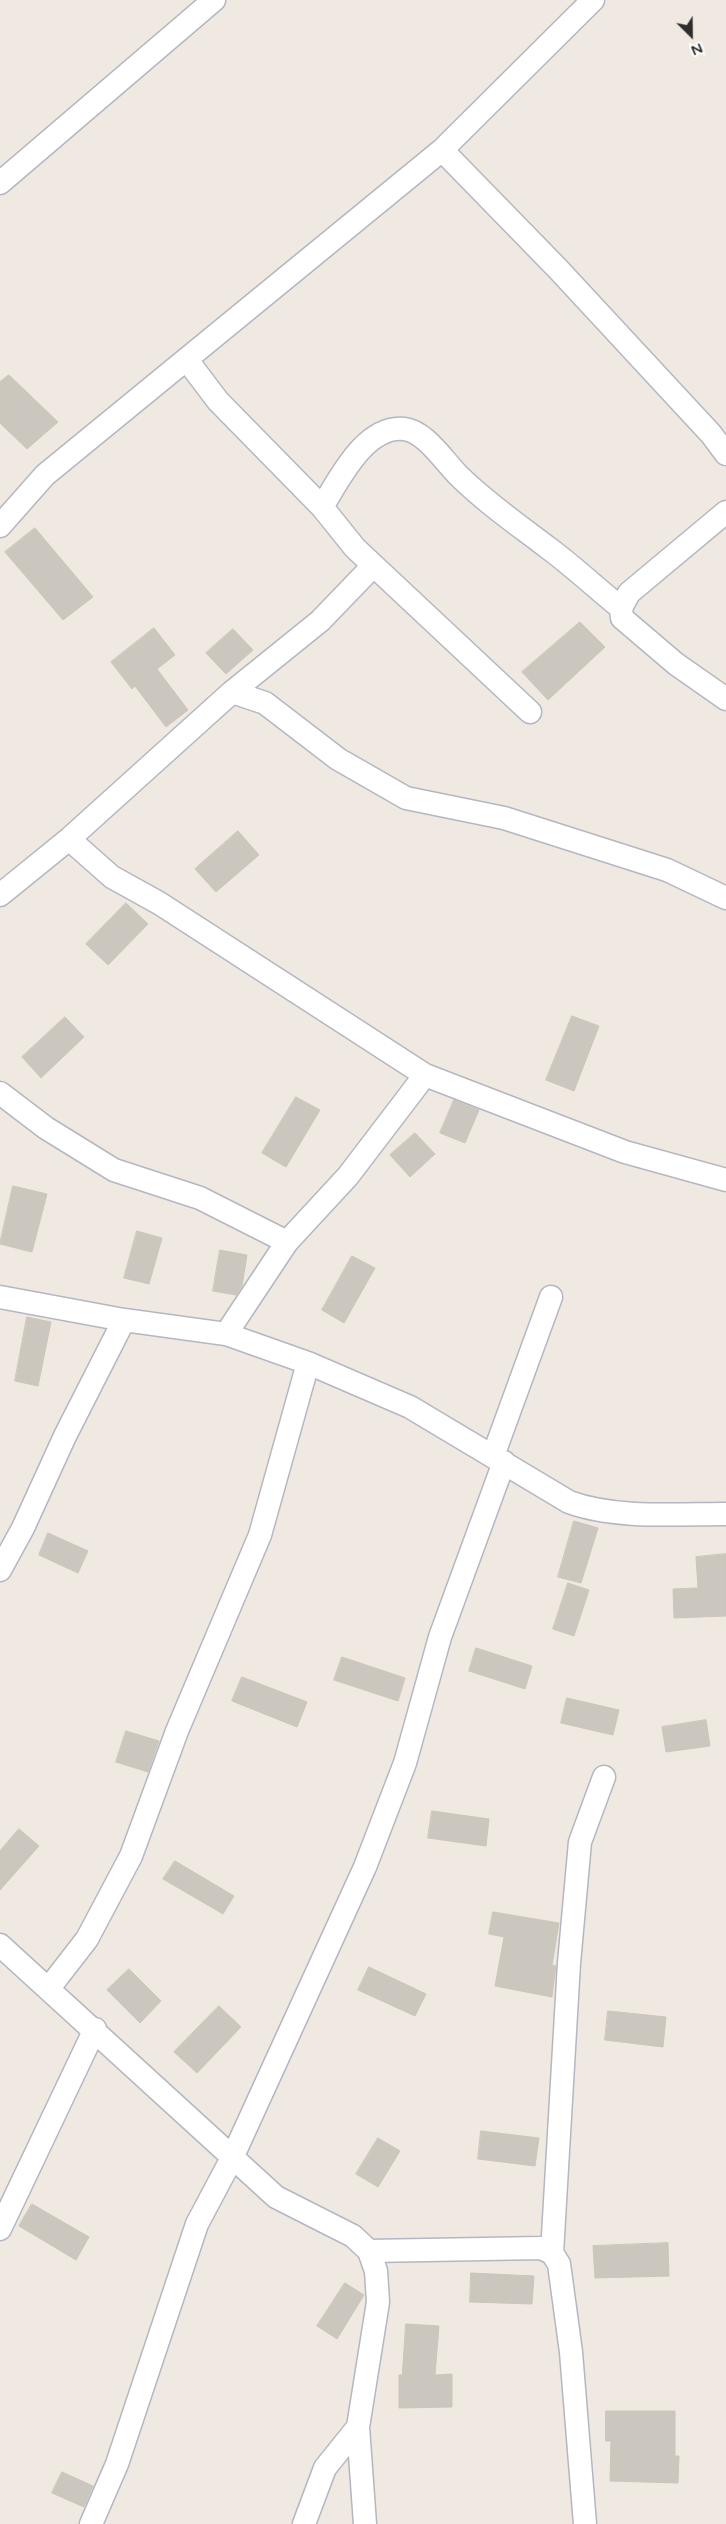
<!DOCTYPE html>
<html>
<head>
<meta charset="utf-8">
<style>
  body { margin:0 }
  #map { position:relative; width:726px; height:2524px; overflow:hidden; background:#efe9e1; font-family:"Varela Round",sans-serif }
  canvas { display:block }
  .north { position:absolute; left:666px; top:10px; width:50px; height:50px; -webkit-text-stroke:4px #fff; paint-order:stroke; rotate:157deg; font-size:14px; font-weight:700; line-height:20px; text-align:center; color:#2e2e2e }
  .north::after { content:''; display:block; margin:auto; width:18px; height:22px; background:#2e2e2e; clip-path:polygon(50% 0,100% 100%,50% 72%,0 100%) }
</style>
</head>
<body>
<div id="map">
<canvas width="726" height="2524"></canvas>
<div class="north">N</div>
</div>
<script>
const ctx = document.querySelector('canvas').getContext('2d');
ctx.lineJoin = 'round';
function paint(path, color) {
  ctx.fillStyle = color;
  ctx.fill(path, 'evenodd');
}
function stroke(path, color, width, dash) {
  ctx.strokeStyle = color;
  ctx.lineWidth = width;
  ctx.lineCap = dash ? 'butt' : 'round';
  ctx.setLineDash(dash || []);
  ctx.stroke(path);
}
const building = new Path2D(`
  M9,375L58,422L27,449L0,423V382Z
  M35,528L93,597L63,620L5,552Z
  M580,622L605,647L548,700L522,672Z
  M154,628L175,655L157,669L188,710L166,727L135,686L132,689L111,662Z
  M233,629L253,650L226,674L206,653Z
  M238,831L259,855L216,892L195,869Z
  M126,903L148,924L108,965L86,944Z
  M572,1016L599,1026L574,1091L546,1080Z
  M65,1017L84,1037L41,1078L22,1057Z
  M296,1097L320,1110L286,1167L262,1153Z
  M454,1100L479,1110L465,1143L440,1133Z
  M415,1133L435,1154L410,1177L390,1155Z
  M13,1186L47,1194L32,1252L0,1244Z
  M137,1231L162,1238L149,1284L124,1278Z
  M220,1250L247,1255L242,1286L236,1295L213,1291Z
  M352,1256L375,1268L344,1323L322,1310Z
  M27,1317L51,1322L38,1386L15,1381Z
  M574,1521L598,1528L581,1583L558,1577Z
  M48,1533L88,1551L78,1573L39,1555Z
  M726,1554V1616L674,1618L673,1589L698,1588L696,1557Z
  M568,1583L589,1590L574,1636L553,1629Z
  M476,1648L532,1666L525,1689L469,1671Z
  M342,1657L405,1678L398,1701L334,1680Z
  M242,1677L307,1702L297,1727L232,1701Z
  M567,1698L619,1710L613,1735L561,1723Z
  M706,1720L710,1746L666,1752L662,1727Z
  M126,1731L159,1741L148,1772L116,1762Z
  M432,1811L489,1819L486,1846L428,1838Z
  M19,1829L39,1846L0,1890V1851Z
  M175,1861L234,1896L223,1914L163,1879Z
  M493,1912L559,1923L552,1965L556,1966L552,1997L495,1986L504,1937L489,1934Z
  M369,1967L426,1994L415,2016L358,1990Z
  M129,1969L161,2001L140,2023L107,1990Z
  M219,2006L241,2027L197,2073L174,2052Z
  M608,2011L666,2017L663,2047L605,2040Z
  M481,2131L539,2138L535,2166L478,2159Z
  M378,2138L400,2151L378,2187L356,2174Z
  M32,2204L89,2237L76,2260L19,2226Z
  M668,2243L669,2276L595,2278L593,2246Z
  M471,2273L534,2276L532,2304L470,2302Z
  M345,2283L364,2295L337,2339L317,2326Z
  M406,2324L439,2326L435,2375L452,2374V2407L399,2408V2375H402Z
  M606,2411H675V2456H679L678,2483L610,2481L611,2441H606Z
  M62,2472L93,2486L84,2507L52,2493Z`);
const minor = new Path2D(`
  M442,150L558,269L711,434L726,454
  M0,183L214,0
  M187,360L218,401L322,507L355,548L530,712
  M322,507C339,480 365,425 404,429C425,431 444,461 458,475C485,502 517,524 547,547C573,566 596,588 621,608
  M726,512L629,593L621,608L622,618L676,664L726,699
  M0,526L45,475L442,150L593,0
  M232,692L265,703L338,759L406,798L504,818L667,870L726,898
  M69,839L112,877L159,903L425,1075L625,1152L726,1180
  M0,895L69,839L232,692L320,621L373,566
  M0,1093L46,1128L114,1170L200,1198L287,1242
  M0,1297L124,1320L226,1334L308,1363L410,1407L569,1502C615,1519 677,1514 726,1514
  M226,1334L287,1242L348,1176L425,1075
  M493,1456L551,1297
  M0,1570L23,1528L65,1436L124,1320
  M0,1945L276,2197L353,2236L369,2251L376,2271L378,2302L358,2427L365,2524
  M49,1988L87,1939L131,1856L177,1731L260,1535L308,1363
  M0,2229L95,2029
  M369,2251L541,2248L552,2253L559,2264L571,2352L585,2524
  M552,2253L569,1963L580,1842L604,1777
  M91,2524L117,2464L197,2224L232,2158L365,1867L405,1763L440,1637L504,1462
  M304,2524L325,2468L358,2427`);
paint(building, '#cbc7bf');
stroke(building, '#cbc5ba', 1);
stroke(minor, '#b4b7c1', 25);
stroke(minor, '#fff', 22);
</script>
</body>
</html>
